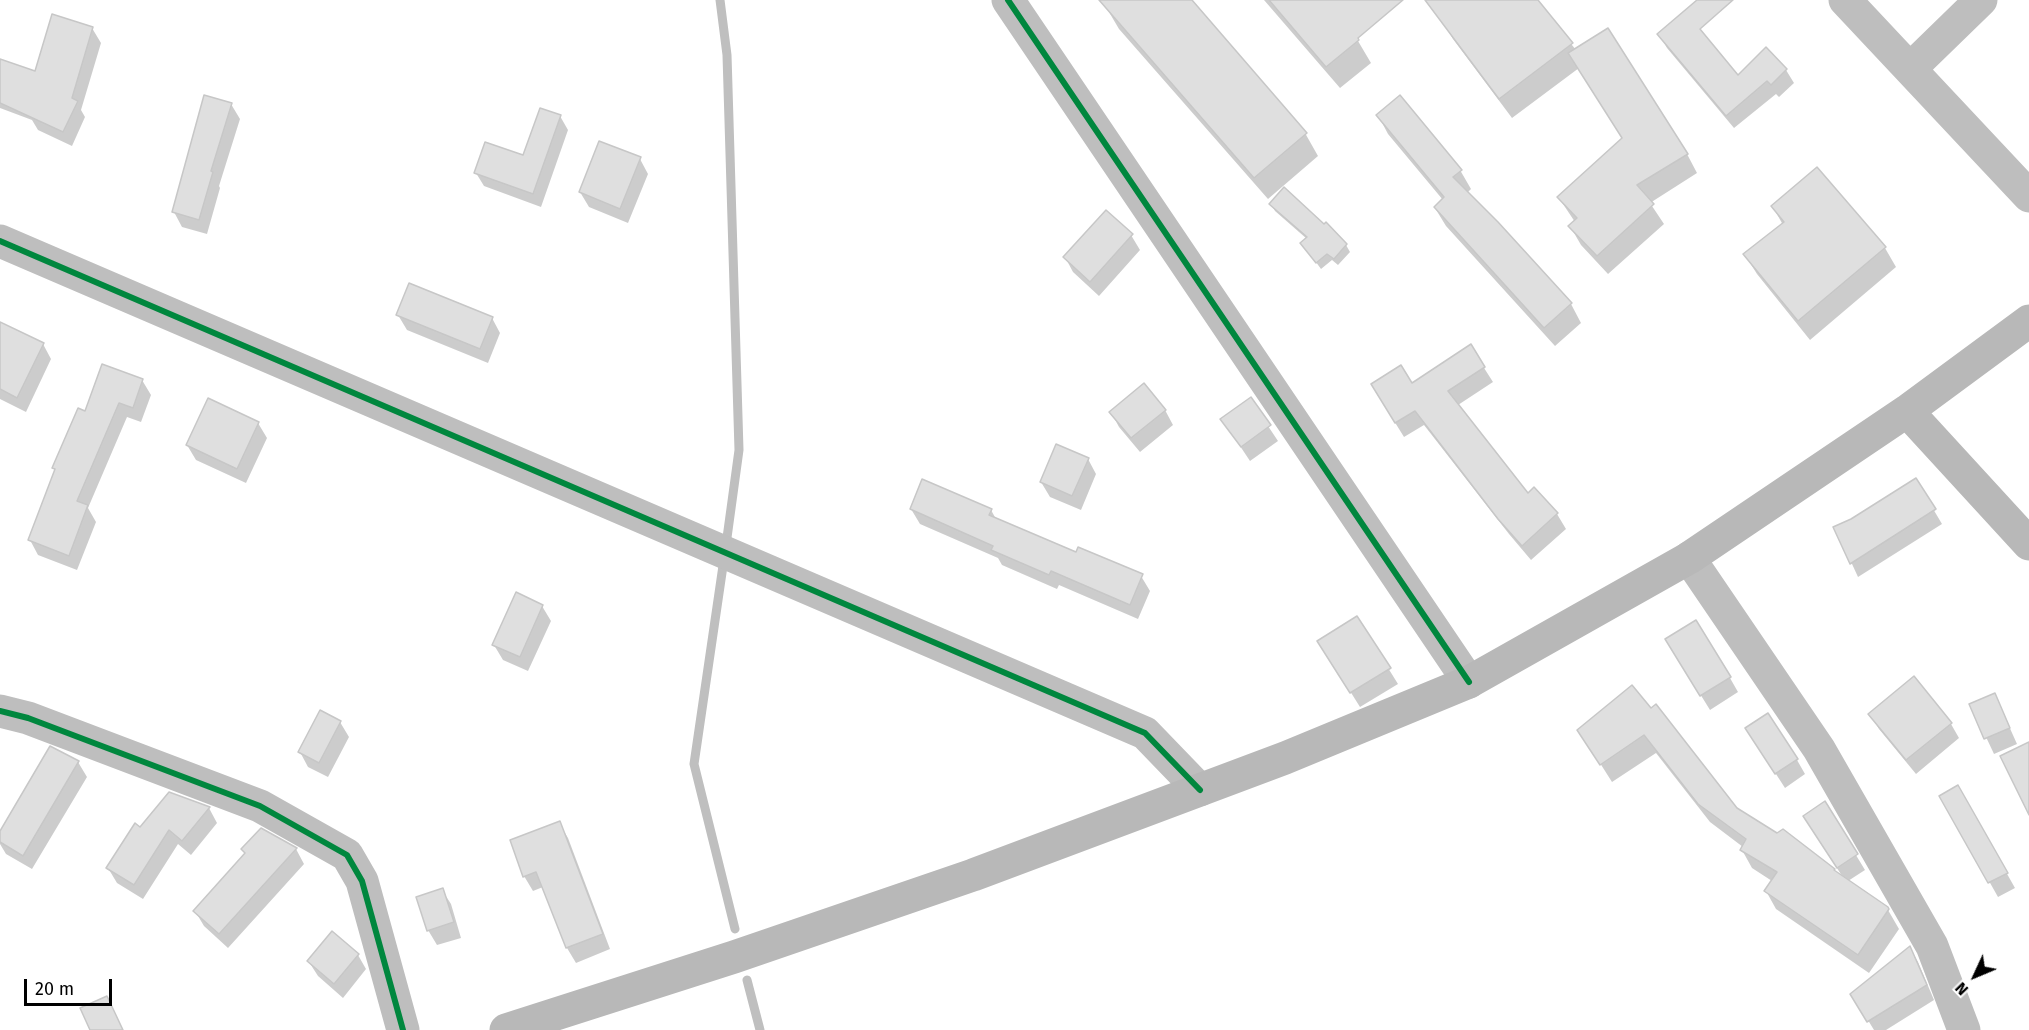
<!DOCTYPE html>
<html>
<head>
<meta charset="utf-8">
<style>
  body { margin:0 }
  #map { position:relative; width:2029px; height:1030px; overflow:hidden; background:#fff; font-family:"Fira Sans",sans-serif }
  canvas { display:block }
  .north { position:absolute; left:1945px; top:946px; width:60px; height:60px; -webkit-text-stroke:4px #fff; paint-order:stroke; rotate:226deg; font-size:16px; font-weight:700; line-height:24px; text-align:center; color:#000 }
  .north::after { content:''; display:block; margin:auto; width:21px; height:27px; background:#000; clip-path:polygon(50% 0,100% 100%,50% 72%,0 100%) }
  .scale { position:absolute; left:24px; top:979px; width:88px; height:27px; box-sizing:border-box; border:3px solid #000; border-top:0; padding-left:8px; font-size:18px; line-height:21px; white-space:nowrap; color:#000; -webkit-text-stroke:4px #fff; paint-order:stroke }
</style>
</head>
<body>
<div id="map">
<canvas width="2029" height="1030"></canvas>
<div class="north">N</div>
<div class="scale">20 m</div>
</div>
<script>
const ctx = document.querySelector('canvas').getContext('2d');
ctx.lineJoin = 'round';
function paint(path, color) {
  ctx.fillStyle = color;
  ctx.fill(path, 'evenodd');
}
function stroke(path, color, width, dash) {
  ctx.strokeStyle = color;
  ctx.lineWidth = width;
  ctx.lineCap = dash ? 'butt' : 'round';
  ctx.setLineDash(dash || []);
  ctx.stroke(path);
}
const shadow = new Path2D(`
  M1114,0H1189L1305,133L1318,156L1268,199L1119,29L1106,7Z
  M1264,0H1323L1358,41L1371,63L1340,88Z
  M1467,0H1536L1576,50L1687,154L1697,173L1650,203L1664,224L1608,274L1581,245L1570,226L1575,222L1559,198L1623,138L1579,68L1512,118L1453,39L1441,19Z
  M92,28L101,43L81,110L85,117L72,146L38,130L32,120L0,108V61L36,73Z
  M1659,34L1738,77L1786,70L1794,83L1779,97L1776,94L1734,128L1667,48Z
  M231,104L240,119L219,186L220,188L207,234L182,227L174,212Z
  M1378,115L1460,170L1471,189L1467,193L1571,304L1581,323L1555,346L1446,226L1435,208L1443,200L1388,134Z
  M560,116L568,130L541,207L484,186L476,173L524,157Z
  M640,159L648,174L628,223L589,207L580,192Z
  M1271,204L1346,245L1350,252L1338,265L1332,260L1321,269L1302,243L1307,239L1275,211Z
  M1773,207L1885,248L1896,267L1810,340L1757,274L1745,255L1783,225Z
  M1131,235L1140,250L1099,296L1073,272L1065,257Z
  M398,315L492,318L500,333L488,363L407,330Z
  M0,335L43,344L51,359L26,412L0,399Z
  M1470,346L1493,382L1458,405L1528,495L1557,514L1566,529L1531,560L1509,534L1424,425L1404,437L1381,400L1412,385Z
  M142,380L151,395L141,422L127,417L88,508L96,522L77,570L38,555L30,540L56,471L54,468L86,413Z
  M1250,399L1278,441L1250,461L1222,419Z
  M1165,410L1173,425L1140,452L1119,427L1111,412Z
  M258,423L267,438L246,483L196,460L187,445Z
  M1088,459L1096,474L1081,510L1050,497L1041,482Z
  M1916,480L1942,524L1858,577L1835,527L1851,520Z
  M911,509L991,510L996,519L1076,554L1141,576L1150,591L1138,619L1059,585L1057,589L1002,565L998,558L920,524Z
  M542,606L551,621L528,671L503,660L494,645Z
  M1357,618L1398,684L1360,707L1328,656Z
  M1676,655L1730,678L1738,692L1710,710Z
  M1632,687L1736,810L1777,835L1783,831L1844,879L1813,831L1825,804L1865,870L1848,881L1888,910L1899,929L1869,973L1776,909L1766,891L1772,881L1752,868L1742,850L1743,847L1710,822L1656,753L1612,782L1579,730Z
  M1995,695L2017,744L1994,754L1971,705Z
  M1870,714L1951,724L1959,738L1916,774L1879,729Z
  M340,722L349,737L328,777L308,767L300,752Z
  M1756,743L1797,760L1805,774L1785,788Z
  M51,748L78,762L87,777L32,869L6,854L0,844V834Z
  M1958,787L2015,888L1998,897L1941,796Z
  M170,793L209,808L217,823L191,855L178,844L143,899L117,883L108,868Z
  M559,823L568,838L610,949L576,963L567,948L543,887L533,891L524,876Z
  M296,849L304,864L228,948L204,926L195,911L246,855L243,850Z
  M442,890L451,904L461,938L437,945L428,930Z
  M1910,948L1918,962L1934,1000L1886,1030H1874L1852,994Z
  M358,955L366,969L343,998L318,976L309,962Z`);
const stream = new Path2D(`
  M720,0L727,55L739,450L726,545
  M724,559L694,764L735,929
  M747,980L760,1030`);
const building = new Path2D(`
  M1099,0H1192L1307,133L1254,178Z
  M1269,0H1403L1358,38L1359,40L1326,67Z
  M1425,0H1538L1573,43L1499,99Z
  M1697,0H1733L1700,29L1738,75L1766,47L1787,69L1771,85L1767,81L1726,116L1657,34Z
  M52,14L93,27L72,98L78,101L63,132L0,103V59L35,71Z
  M1608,28L1688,154L1637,185L1654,204L1597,256L1568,226L1577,218L1557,197L1622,138L1568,53Z
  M204,95L232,103L211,171L213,172L199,220L172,212Z
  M1400,95L1462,170L1453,177L1498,222L1572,303L1544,328L1434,207L1444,197L1376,115Z
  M540,108L561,115L533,194L474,173L485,142L523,155Z
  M599,141L641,157L620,209L579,192Z
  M1817,167L1886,247L1798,321L1743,254L1784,222L1771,206Z
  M1284,187L1324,224L1326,222L1347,244L1334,259L1327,254L1316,263L1300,243L1307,237L1269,204Z
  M1106,210L1133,234L1090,282L1063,257Z
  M409,283L493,317L480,349L396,315Z
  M0,322L44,343L17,398L0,389Z
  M1471,344L1485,367L1448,391L1528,493L1534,487L1558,513L1522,546L1498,519L1415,411L1395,423L1371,384L1401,365L1412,383Z
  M102,364L143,379L133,408L119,403L77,501L88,505L69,556L28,540L55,469L52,468L78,408L85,411Z
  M1144,383L1166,410L1131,438L1109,412Z
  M1251,397L1271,425L1241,447L1220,419Z
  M208,398L259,422L237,469L186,445Z
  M1056,444L1089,458L1072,496L1040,482Z
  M1916,478L1936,509L1850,564L1833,527L1851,519Z
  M922,479L992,509L989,515L1076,552L1078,547L1143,574L1130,605L1051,571L1049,575L991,550L993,546L910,509Z
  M516,592L543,605L520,657L492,645Z
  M1357,616L1391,668L1350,693L1317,641Z
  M1696,620L1731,677L1700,696L1665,639Z
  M1914,676L1952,723L1906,760L1868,714Z
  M1632,685L1651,708L1656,704L1737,808L1777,833L1783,829L1835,869L1834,870L1888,907L1889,909L1858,955L1764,891L1777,872L1740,850L1746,839L1698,804L1644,735L1600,765L1577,730Z
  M1995,693L2010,728L1984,739L1969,704Z
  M320,710L341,721L319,763L298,752Z
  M1768,713L1798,759L1775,774L1745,728Z
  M2029,742V815L2000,756Z
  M50,746L79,761L23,856L0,842V831Z
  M1958,785L2008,873L1988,883L1939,796Z
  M169,792L210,807L182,841L169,830L134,885L106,868L135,823L140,827Z
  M1825,801L1858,854L1837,868L1803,816Z
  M560,821L603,934L566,948L536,872L523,877L510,840Z
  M261,828L297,848L219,934L193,911L245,853L241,849Z
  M443,888L454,922L427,931L416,897Z
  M332,931L359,954L334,984L307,961Z
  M1910,946L1927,985L1867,1022L1850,994Z
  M107,996L123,1030H90L80,1008Z`);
const minor = new Path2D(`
  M1008,0L1469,682
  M1845,0L2029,196
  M1910,69L1981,0
  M0,241L1145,733L1200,790
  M1689,558L1819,749L1932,946L1964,1030
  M0,711L28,718L260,806L347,855L362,881L403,1030`);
const secondary = new Path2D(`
  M1907,411L2029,544
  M506,1030L734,957L973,875L1285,758L1469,682L1689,558L1907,411L2029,321`);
const cycleway = new Path2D(`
  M1008,0L1469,682
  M0,241L1145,733L1200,790
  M0,711L28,718L260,806L347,855L362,881L403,1030`);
paint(shadow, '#0003');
stroke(stream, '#bfbfbf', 9);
paint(building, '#dfdfdf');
stroke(building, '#c7c7c7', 1.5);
stroke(minor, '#bebebe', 33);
stroke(secondary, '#b8b8b8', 33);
stroke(cycleway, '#00873e', 6);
</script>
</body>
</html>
